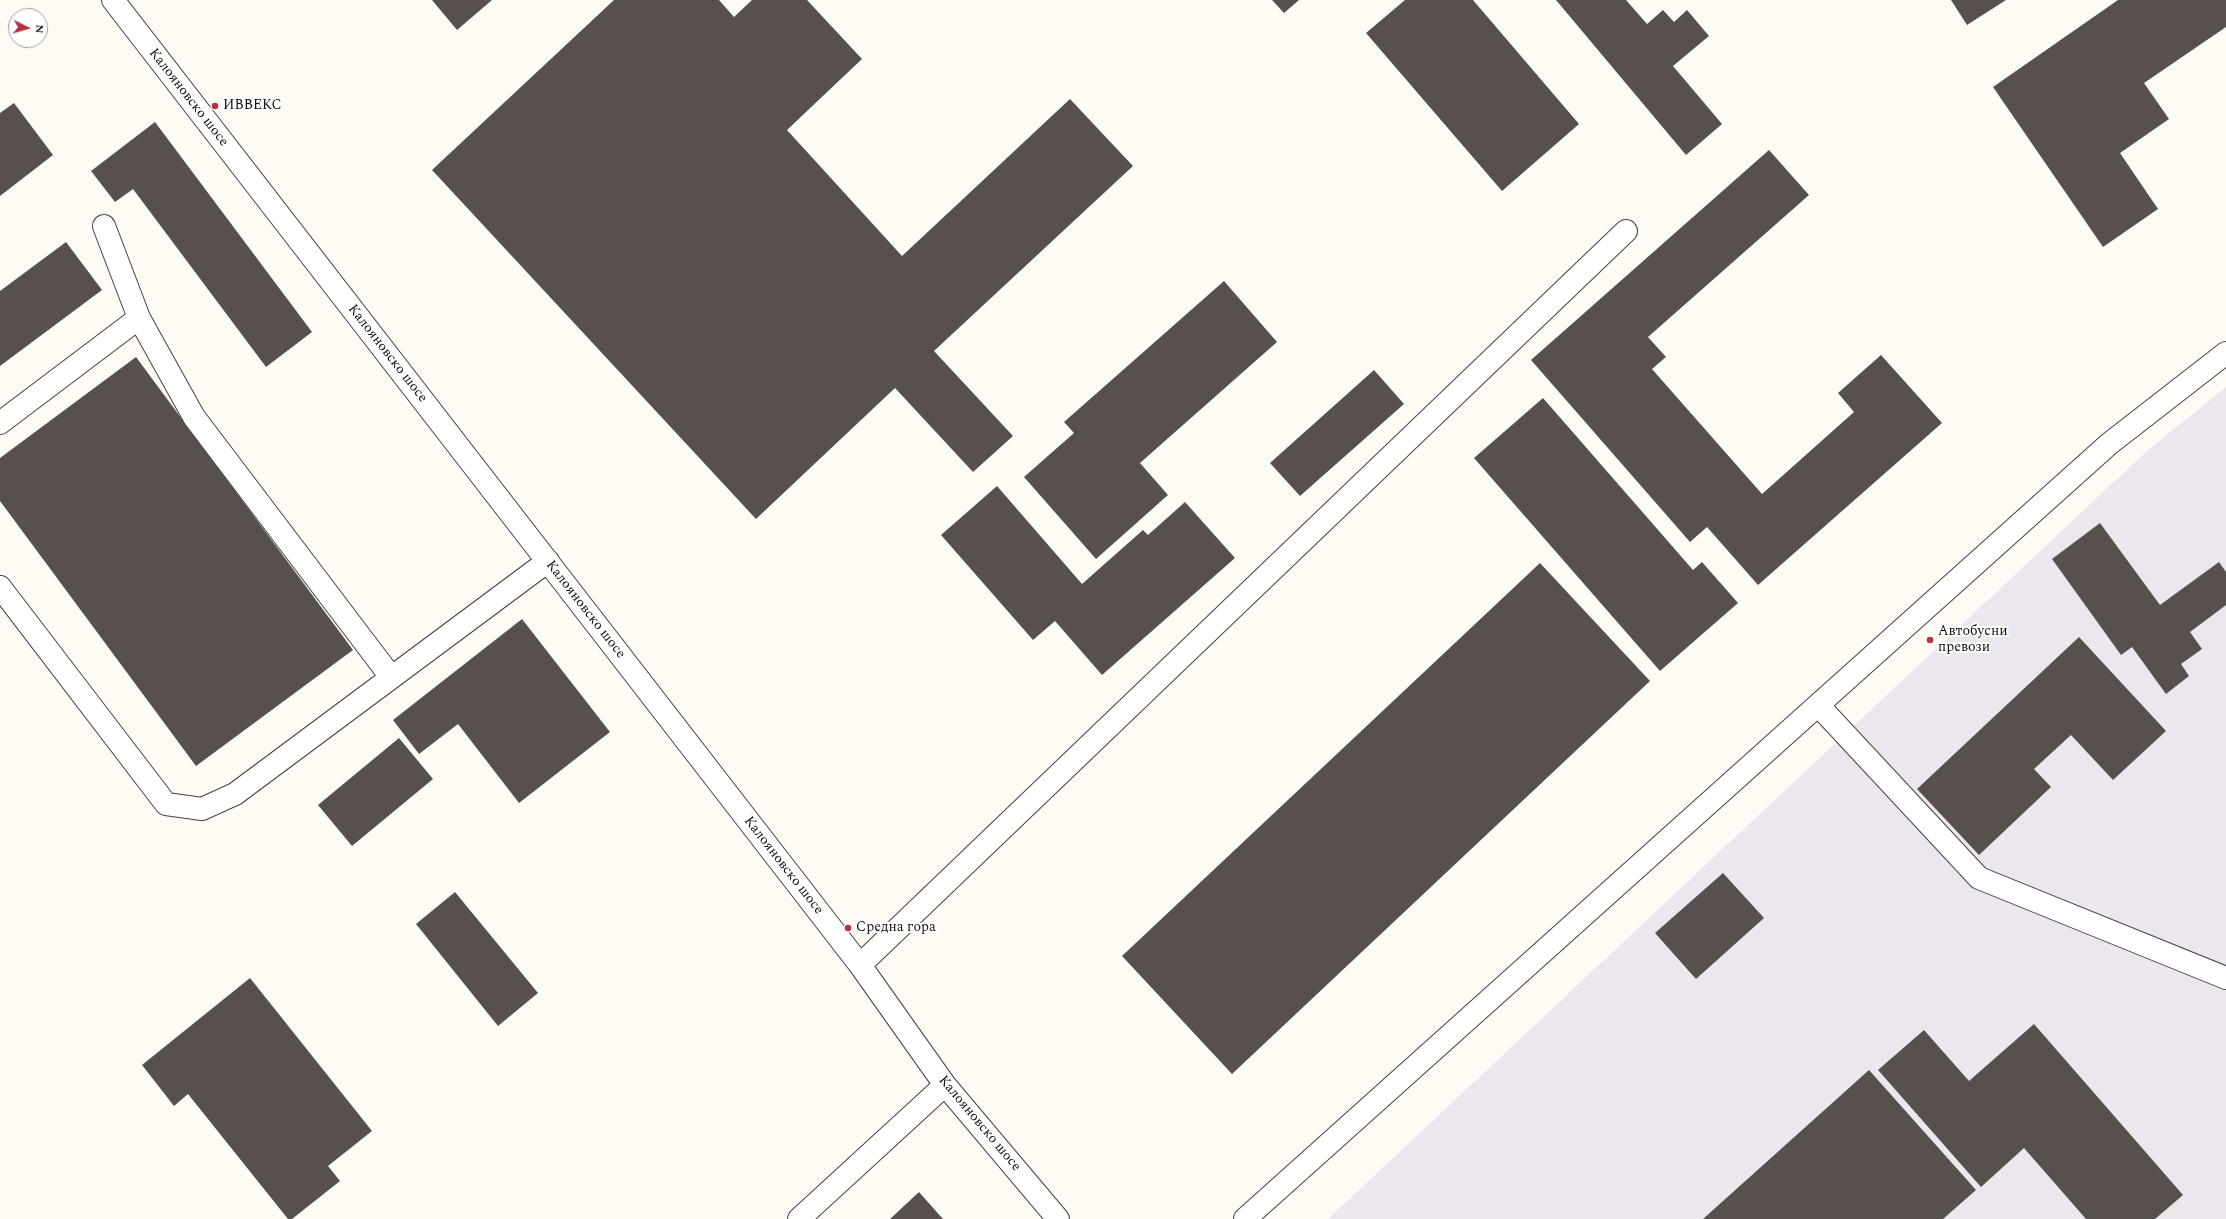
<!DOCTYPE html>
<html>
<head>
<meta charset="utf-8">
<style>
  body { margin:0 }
  #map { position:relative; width:2226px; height:1219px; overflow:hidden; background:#fefbf4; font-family:Spectral,serif }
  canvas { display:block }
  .north { position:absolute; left:8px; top:8px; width:40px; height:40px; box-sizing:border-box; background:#fff; border:1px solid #9f9f9f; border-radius:50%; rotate:95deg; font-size:11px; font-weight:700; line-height:16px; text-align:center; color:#101010 }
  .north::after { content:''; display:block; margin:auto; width:14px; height:18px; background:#b92f44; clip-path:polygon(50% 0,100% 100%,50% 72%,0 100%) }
</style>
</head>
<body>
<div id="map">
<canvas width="2226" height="1219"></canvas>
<div class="north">N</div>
</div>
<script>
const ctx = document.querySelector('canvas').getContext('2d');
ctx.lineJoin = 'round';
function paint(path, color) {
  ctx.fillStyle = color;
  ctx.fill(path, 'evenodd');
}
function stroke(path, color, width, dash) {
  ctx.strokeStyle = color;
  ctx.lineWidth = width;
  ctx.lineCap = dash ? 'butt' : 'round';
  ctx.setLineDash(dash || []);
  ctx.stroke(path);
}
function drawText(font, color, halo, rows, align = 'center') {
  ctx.font = font + ' Spectral,serif';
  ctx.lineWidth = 4;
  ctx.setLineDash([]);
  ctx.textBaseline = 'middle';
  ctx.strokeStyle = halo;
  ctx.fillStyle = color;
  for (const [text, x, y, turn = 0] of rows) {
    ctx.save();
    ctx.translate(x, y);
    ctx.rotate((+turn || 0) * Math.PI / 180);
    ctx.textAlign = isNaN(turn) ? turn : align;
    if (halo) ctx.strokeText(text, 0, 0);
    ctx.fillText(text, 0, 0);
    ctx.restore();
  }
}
const industrial = new Path2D(`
  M2226,387V1219H1328L2148,450Z`);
const building = new Path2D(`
  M432,0H492L457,30Z
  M614,0H719L734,17L752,0H807L862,59L787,130L902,256L1070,99L1133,166L934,351L1013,436L973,472L895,388L756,519L432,170Z
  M1272,0H1299L1284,13Z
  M1405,0H1473L1579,124L1502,191L1366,33Z
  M1556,0H1626L1647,24L1663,10L1674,22L1687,10L1709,36L1673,66L1722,124L1686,155Z
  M1951,0H2006L1967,25Z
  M2118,0H2226V27L2144,83L2169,119L2120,153L2158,209L2103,247L1993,87Z
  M14,103L53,155L0,196V113Z
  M155,122L312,332L266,367L133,189L115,202L91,171Z
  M1769,150L1809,195L1648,337L1666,357L1652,369L1762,494L1854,412L1838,393L1881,355L1942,423L1758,585L1707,527L1690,542L1531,360Z
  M66,242L102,290L0,366V291Z
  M1224,281L1277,342L1140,463L1168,495L1096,559L1024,477L1074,433L1064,422Z
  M136,357L353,650L196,766L0,501V458Z
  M1374,370L1404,404L1300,496L1270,463Z
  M1543,398L1693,570L1702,562L1738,603L1660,671L1474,458Z
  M997,486L1082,584L1143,530L1148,535L1185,502L1235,558L1102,675L1055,621L1033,640L941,535Z
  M2100,523L2160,605L2219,562L2226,572V605L2190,632L2202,649L2181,664L2189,676L2166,694L2132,647L2121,655L2052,559Z
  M1540,563L1650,681L1232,1074L1122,956Z
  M522,619L610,732L519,803L458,724L419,754L393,720Z
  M2079,637L2166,731L2113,780L2071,735L2034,769L2051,787L1979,855L1917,789Z
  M399,738L433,779L352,846L318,805Z
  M1723,873L1764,918L1696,979L1655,933Z
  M455,892L538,993L498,1026L416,924Z
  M250,978L372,1131L328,1166L340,1181L292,1219H288L188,1094L174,1106L142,1065Z
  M2034,1024L2183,1195L2155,1219H2086L2024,1148L1981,1187L1878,1070L1924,1030L1969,1081Z
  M1869,1070L1976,1190L1943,1219H1703Z
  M919,1192L943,1219H890Z`);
const minor = new Path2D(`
  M113,0L860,965L945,1085L1058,1219
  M104,226L139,318L194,417L391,677
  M0,423L139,318
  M0,587L166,804L202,809L235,794L548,561
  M1818,705L1979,878L2226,978
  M860,965L1626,231
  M799,1219L945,1085
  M1245,1219L2109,444L2226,353`);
const markers = [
  [215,106,4,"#b92f44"],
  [1930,640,4,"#b92f44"],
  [848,928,4,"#b92f44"]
];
const streetNames = [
  ["Калояновско шосе",188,98,52],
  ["Калояновско шосе",387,354,52],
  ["Калояновско шосе",585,610,52],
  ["Калояновско шосе",783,866,52],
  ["Калояновско шосе",979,1124,50]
];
const poiNames = [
  ["ИВВЕКС",223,106],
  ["Автобусни",1938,632],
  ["превози",1938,648],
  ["Средна гора",856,928]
];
paint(industrial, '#ece6ee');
paint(building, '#58504d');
stroke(minor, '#434343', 24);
stroke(minor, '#fff', 22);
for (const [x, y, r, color] of markers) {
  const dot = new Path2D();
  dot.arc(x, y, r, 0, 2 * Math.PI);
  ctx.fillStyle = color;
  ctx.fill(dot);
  stroke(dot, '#fff', 1.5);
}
drawText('14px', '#101010', '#fff', streetNames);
drawText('14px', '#101010', '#fff', poiNames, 'left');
</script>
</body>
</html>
